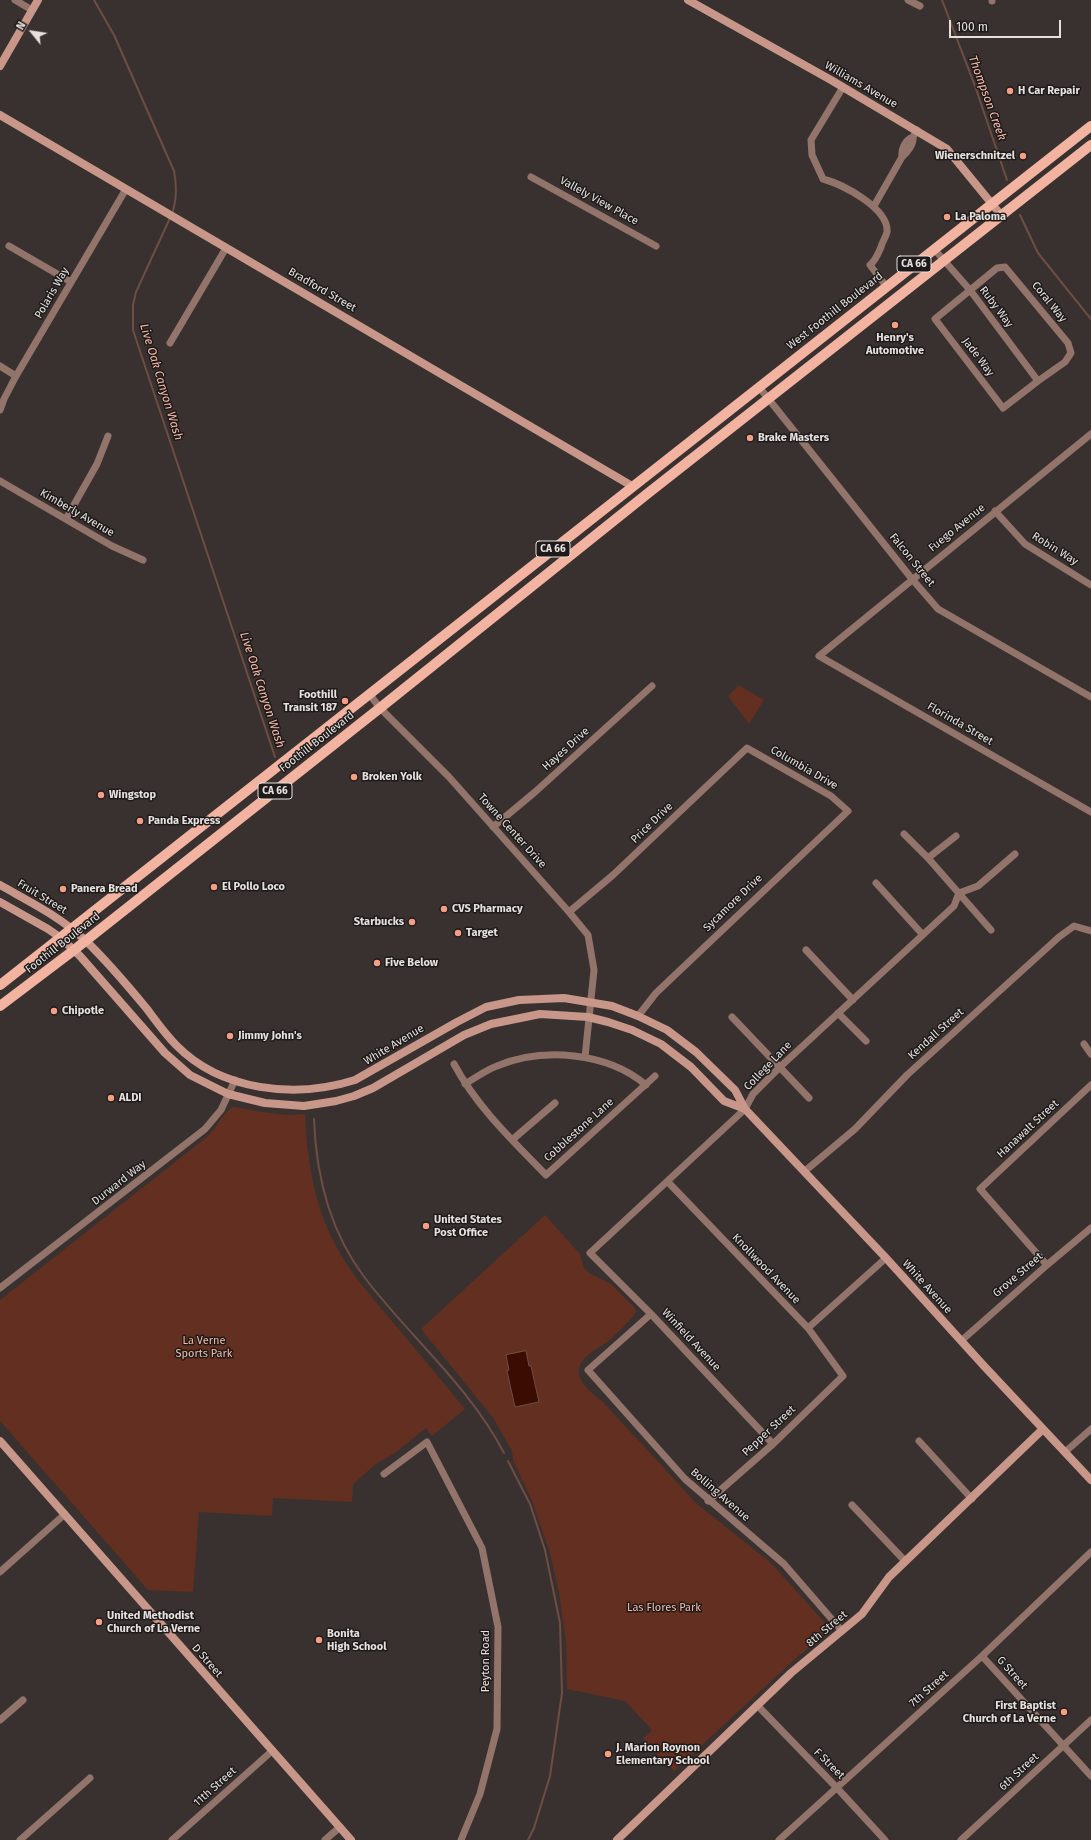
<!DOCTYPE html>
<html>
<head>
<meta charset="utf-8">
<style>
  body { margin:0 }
  #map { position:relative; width:1091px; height:1840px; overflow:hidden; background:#39312f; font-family:"Fira Sans",sans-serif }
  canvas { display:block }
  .north { position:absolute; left:12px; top:12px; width:40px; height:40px; -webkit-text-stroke:3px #1d1a19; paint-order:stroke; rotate:300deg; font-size:11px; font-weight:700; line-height:16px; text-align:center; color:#e6e1df }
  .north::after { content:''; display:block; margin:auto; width:14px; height:18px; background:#e6e1df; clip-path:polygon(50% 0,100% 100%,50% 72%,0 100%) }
  .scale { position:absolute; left:949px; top:20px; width:112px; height:18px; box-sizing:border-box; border:2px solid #e6e1df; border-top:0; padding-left:5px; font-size:12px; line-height:14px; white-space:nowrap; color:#e6e1df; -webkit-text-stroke:3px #1d1a19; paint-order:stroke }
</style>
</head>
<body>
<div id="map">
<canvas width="1091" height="1840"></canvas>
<div class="north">N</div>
<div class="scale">100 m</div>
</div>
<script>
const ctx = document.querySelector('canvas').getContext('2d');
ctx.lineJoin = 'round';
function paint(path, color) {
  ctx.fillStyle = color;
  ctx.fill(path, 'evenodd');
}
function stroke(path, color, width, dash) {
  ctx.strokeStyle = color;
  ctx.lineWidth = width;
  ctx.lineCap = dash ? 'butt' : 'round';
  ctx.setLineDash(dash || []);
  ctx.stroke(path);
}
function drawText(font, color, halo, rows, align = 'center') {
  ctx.font = font + ' "Fira Sans",sans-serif';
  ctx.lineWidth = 3;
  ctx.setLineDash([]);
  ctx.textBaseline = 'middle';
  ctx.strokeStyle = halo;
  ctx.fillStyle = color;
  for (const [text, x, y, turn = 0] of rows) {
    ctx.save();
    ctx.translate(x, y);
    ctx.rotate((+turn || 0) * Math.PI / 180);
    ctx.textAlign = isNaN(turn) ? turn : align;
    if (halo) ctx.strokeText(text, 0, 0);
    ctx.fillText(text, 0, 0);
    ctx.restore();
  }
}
const green = new Path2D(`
  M739,685L764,700L749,724L728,696Z
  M234,1107L269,1113L290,1115L305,1114C307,1157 313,1199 332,1238C347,1269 369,1294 391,1320C416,1349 440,1379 465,1409L432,1436L426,1428L395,1453L376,1464L353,1484L352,1502L273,1498L272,1516L199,1512L193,1592L148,1590L0,1421V1300L208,1136C216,1129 225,1109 234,1107Z
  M545,1215L580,1254L584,1268L589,1273L611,1284L634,1307L636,1312L633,1317C624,1326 616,1335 606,1343C600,1347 593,1350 588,1355C566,1373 588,1390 603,1402L697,1504L771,1563L826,1624L828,1629L826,1633L796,1658L674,1771L643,1739L652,1730L625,1701L567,1689L566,1645L559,1592L549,1550L532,1501L513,1460L512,1451L494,1419L421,1329Z`);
const water = new Path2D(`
  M526,1351L529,1366H531L539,1402L515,1407L507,1371L509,1370L506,1355Z`);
const stream = new Path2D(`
  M94,0L114,35L174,171C177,186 177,199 172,214
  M942,0L975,86L1007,180
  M1020,215L1038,253L1091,319
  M170,218L136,292L133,305V330L275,757
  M314,1119C316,1176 330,1232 365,1278C410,1337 470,1387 504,1453
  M508,1461L530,1504L545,1550L560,1623L562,1693L550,1776L534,1828L528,1840`);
const street = new Path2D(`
  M15,0L32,10
  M908,0L920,6
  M992,1V0
  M843,87L811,140L812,155L823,179C842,184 889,208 887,232C886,237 882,242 881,247C878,254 876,260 870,265L886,286
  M902,157C901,149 905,140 913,137
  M531,177L656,246
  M874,206L902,157C907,153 914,144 913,137L917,130
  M9,246L71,282
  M934,249L970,290L1038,381
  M1005,267L1068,343L1071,353L1065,362L1038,381L1003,408L935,319L997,268Z
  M170,343L226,248
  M0,366L16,376
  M759,387L912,579L938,609L1091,697
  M0,410L4,399L16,376L126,189
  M1091,434L819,656L1091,812
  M0,481L112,546L143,560
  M995,511L1025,544L1091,585
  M66,519L97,464L108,436
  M370,695L380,708L449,777L569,912L588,935L594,970L585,1057
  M493,827L535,792L652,686
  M904,834L928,858L991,930
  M928,858L956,836
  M876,883L923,935
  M959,893L978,886L1015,854
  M569,912L613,875L747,748L831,796L848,811L656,993L638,1016
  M806,950L853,1000
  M838,1013L866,1041
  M732,1017L809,1098
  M1084,1044L1091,1054
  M454,1064C477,1107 512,1140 546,1175L655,1076
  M465,1084C475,1078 486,1070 497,1066C543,1047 607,1052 646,1085
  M512,1140L555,1103
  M805,1171L855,1129L907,1075L1059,937L1074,926L1091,931
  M668,1182L808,1328L843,1376L773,1444L708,1501
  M1047,1265L980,1189L1091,1085
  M0,1288L205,1129L221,1110L235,1080
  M651,1314L588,1370L685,1479L784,1564L842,1631
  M808,1328L886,1258
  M961,1341L1047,1265L1091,1228
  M919,1441L972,1499
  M773,1444L651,1314L590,1253L745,1109L753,1094L780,1067L954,906L959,893
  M1065,1452L1091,1429
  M384,1474L427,1442L482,1548L498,1627L497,1729L480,1794L461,1840
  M852,1505L905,1561
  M0,1572L65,1514
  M982,1656L1091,1776
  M757,1705L837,1788L885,1840
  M0,1720L23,1700
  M20,1840L90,1778
  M172,1840L272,1751
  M325,1840L340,1827
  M779,1840L982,1656L1091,1552
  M961,1840L1091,1720`);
const secondary = new Path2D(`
  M688,0L831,80L947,149L1001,215
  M0,66L38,0
  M0,115L632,486
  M0,885C30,902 61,917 86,941C108,962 128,986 147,1009C156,1021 165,1034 176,1045C221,1091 295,1099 355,1080L457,1022L486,1007L519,1000L564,998L612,1006L638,1016L667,1030L696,1052L735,1090L745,1109L886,1258L984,1366L1091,1480
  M0,902L48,929L61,938L80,956L165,1053L190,1075L228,1094L265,1103L304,1106L336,1101L354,1096L373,1088L464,1035L491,1024L540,1014L588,1017L608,1022L632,1030L661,1044L691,1067L724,1101L745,1109
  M0,1441L351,1840
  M617,1840L791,1673L862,1614L889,1577L1043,1429`);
const primary = new Path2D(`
  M0,985L1091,126
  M0,1006L74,950L380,708L647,494L1091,145`);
const markers = [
  [1010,91,4,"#f49e86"],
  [1023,156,4,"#f49e86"],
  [947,217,4,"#f49e86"],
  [895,325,4,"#f49e86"],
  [750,438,4,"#f49e86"],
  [345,701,4,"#f49e86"],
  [354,777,4,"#f49e86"],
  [101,795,4,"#f49e86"],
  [140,821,4,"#f49e86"],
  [214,887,4,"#f49e86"],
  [63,889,4,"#f49e86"],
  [444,909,4,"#f49e86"],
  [412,922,4,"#f49e86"],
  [458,933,4,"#f49e86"],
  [377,963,4,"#f49e86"],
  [54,1011,4,"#f49e86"],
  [230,1036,4,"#f49e86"],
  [111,1098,4,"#f49e86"],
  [426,1226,4,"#f49e86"],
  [99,1622,4,"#f49e86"],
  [319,1640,4,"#f49e86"],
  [1064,1712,4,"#f49e86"],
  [608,1754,4,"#f49e86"]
];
const shields = [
  [914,264,34],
  [553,549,34],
  [275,791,34]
];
const shieldNames = [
  ["CA 66",914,264],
  ["CA 66",553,549],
  ["CA 66",275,791]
];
const streetNames = [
  ["Williams Avenue",861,85,30],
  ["Vallely View Place",599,201,29],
  ["Bradford Street",322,290,30],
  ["Polaris Way",52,293,-60],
  ["Coral Way",1049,302,51],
  ["Ruby Way",996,307,53],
  ["West Foothill Boulevard",835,311,-38],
  ["Jade Way",978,357,53],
  ["Kimberly Avenue",77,513,30],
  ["Fuego Avenue",957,528,-39],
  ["Robin Way",1055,549,32],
  ["Falcon Street",912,560,51],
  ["Florinda Street",960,724,30],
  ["Foothill Boulevard",317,742,-38],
  ["Hayes Drive",566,749,-42],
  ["Columbia Drive",804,768,30],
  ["Price Drive",652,823,-44],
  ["Towne Center Drive",512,831,48],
  ["Fruit Street",42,897,31],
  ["Sycamore Drive",733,903,-44],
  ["Foothill Boulevard",63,943,-38],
  ["Kendall Street",936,1034,-42],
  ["White Avenue",394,1045,-31],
  ["College Lane",768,1066,-46],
  ["Hanawalt Street",1028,1129,-43],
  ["Cobblestone Lane",579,1130,-42],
  ["Durward Way",119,1183,-38],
  ["Knollwood Avenue",766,1269,46],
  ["Grove Street",1018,1275,-41],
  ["White Avenue",927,1287,48],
  ["Winfield Avenue",691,1340,47],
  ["Pepper Street",769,1431,-43],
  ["Bolling Avenue",720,1495,41],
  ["8th Street",827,1629,-40],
  ["D Street",207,1661,49],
  ["Peyton Road",486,1661,-90],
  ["G Street",1012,1673,48],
  ["7th Street",929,1689,-42],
  ["F Street",829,1764,45],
  ["6th Street",1019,1772,-43],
  ["11th Street",215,1787,-42]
];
const poiNames = [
  ["H Car Repair",1018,91],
  ["Wienerschnitzel",1015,156,"right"],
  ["La Paloma",955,217],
  ["Henry's",895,338,"center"],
  ["Automotive",895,351,"center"],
  ["Brake Masters",758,438],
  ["Foothill",337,695,"right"],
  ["Transit 187",337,708,"right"],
  ["Broken Yolk",362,777],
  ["Wingstop",109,795],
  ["Panda Express",148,821],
  ["El Pollo Loco",222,887],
  ["Panera Bread",71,889],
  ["CVS Pharmacy",452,909],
  ["Starbucks",404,922,"right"],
  ["Target",466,933],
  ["Five Below",385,963],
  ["Chipotle",62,1011],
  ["Jimmy John's",238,1036],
  ["ALDI",119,1098],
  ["United States",434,1220],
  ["Post Office",434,1233],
  ["United Methodist",107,1616],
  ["Church of La Verne",107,1629],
  ["Bonita",327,1634],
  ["High School",327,1647],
  ["First Baptist",1056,1706,"right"],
  ["Church of La Verne",1056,1719,"right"],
  ["J. Marion Roynon",616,1748],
  ["Elementary School",616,1761]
];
const parkNames = [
  ["La Verne",204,1341],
  ["Sports Park",204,1354],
  ["Las Flores Park",664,1608]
];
const waterNames = [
  ["Thompson Creek",987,98,70],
  ["Live Oak Canyon Wash",161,382,73],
  ["Live Oak Canyon Wash",262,690,72]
];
paint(green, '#622f21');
paint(water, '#3b0d02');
stroke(water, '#6e4d44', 1);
stroke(stream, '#6e4d44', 2);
stroke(street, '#93746b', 7);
stroke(secondary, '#c99789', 8);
stroke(primary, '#f3b3a1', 10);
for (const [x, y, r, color] of markers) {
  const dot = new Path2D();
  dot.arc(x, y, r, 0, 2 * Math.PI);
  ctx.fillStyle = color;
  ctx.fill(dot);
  stroke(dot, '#1d1a19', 1.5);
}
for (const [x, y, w] of shields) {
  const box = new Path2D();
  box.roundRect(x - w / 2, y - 8, w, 16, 3);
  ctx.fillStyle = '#1d1a19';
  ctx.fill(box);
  stroke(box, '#e6e1df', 1);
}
drawText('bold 10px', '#e6e1df', null, shieldNames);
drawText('11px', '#e6e1df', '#1d1a19', streetNames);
drawText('bold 11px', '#e6e1df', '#1d1a19', poiNames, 'left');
drawText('11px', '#f5b9a7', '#1d1a19', parkNames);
drawText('italic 12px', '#f8bbaa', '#1d1a19', waterNames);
</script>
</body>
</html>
